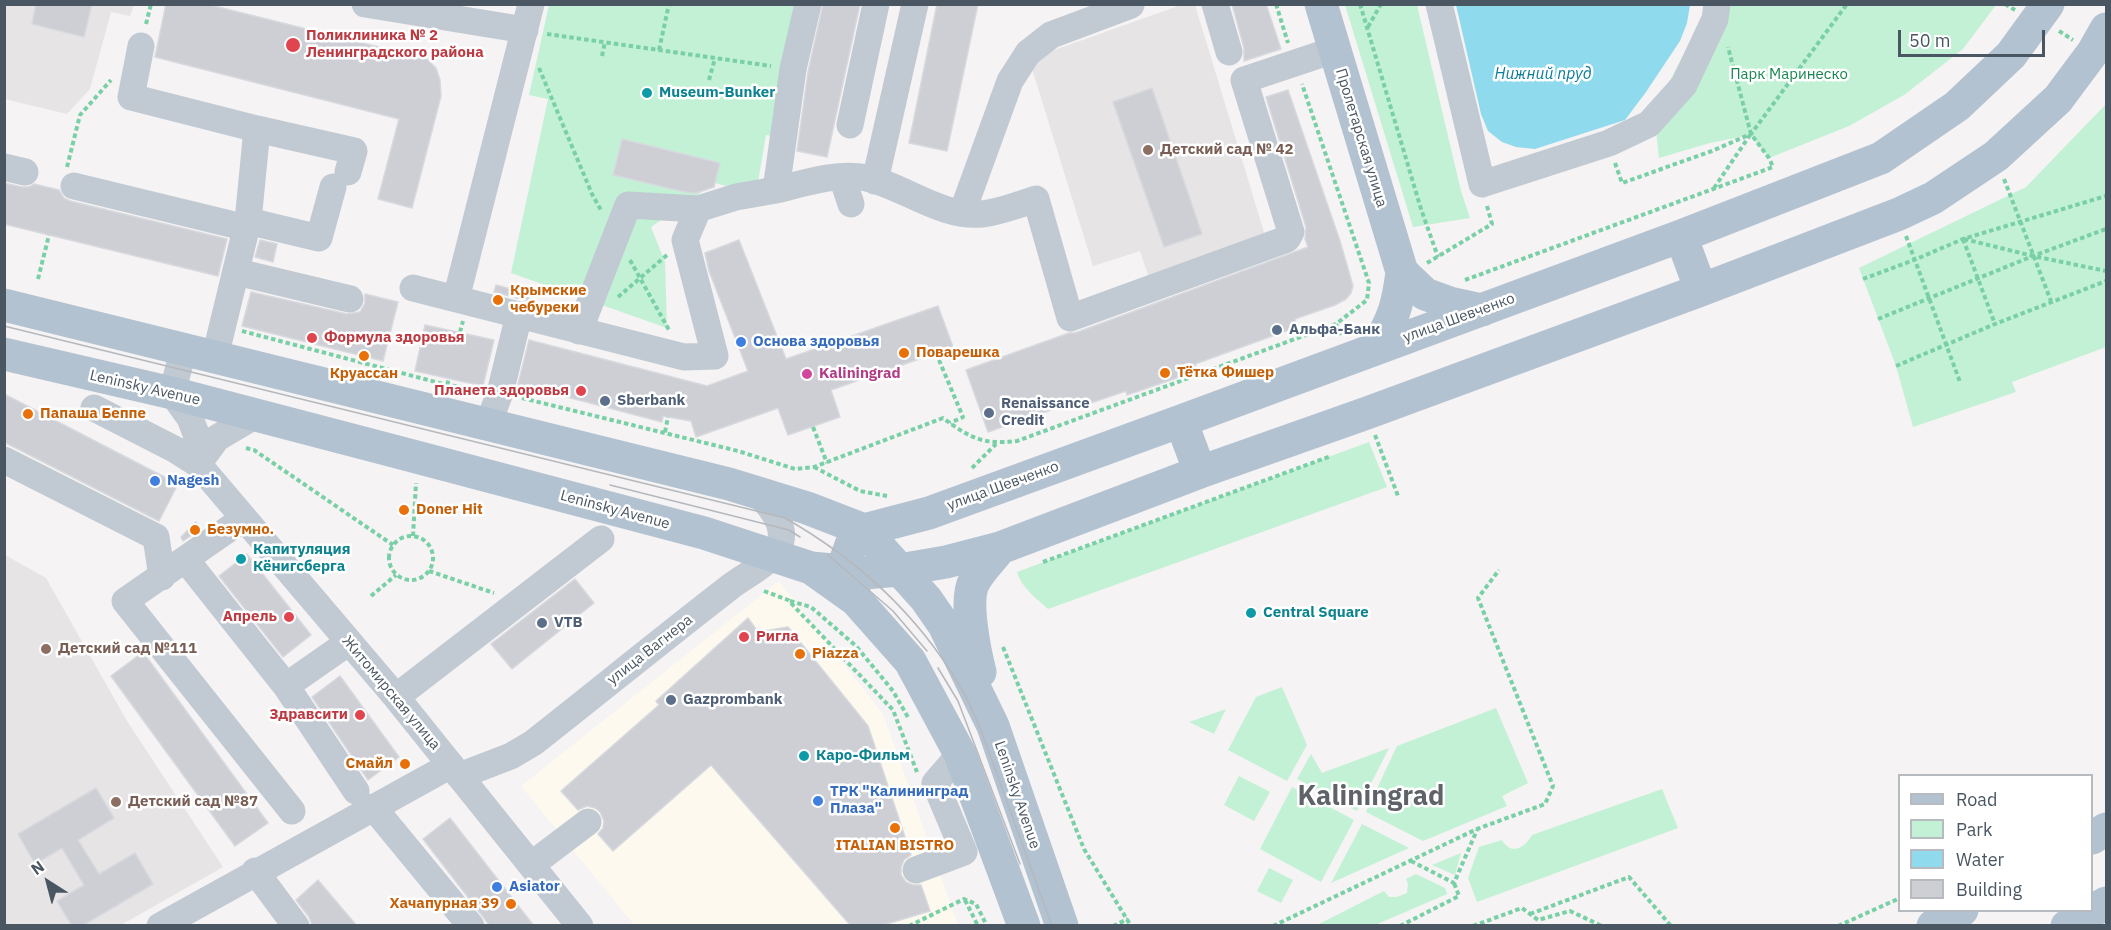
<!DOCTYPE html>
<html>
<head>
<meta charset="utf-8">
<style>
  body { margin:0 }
  #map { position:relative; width:2111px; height:930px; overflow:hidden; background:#f5f3f3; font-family:"IBM Plex Sans",sans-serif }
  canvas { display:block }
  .frame { position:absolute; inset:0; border:6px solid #4a5661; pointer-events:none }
  .legend { position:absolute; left:1898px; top:774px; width:195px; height:138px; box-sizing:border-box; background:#fff; border:2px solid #b7bbc0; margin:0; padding:8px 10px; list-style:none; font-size:18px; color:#4a5661 }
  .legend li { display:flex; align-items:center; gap:12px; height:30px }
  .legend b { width:30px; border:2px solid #b7bbc0 }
  .north { position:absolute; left:18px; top:852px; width:60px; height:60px; -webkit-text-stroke:4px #fff; paint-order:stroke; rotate:324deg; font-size:16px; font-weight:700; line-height:24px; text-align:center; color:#4a5661 }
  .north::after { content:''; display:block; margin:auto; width:21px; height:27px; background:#4a5661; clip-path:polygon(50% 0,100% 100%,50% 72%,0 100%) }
  .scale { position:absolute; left:1898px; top:30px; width:147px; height:27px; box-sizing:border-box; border:3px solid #4a5661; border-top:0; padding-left:8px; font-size:18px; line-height:21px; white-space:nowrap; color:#4a5661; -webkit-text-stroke:4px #fff; paint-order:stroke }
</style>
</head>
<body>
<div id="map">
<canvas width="2111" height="930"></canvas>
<div class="frame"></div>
<ul class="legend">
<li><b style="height:8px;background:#b3c2d1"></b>Road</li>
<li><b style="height:16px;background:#c3f1d5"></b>Park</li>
<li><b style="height:16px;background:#90daee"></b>Water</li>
<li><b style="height:16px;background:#cdcfd5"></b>Building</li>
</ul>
<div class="north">N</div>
<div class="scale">50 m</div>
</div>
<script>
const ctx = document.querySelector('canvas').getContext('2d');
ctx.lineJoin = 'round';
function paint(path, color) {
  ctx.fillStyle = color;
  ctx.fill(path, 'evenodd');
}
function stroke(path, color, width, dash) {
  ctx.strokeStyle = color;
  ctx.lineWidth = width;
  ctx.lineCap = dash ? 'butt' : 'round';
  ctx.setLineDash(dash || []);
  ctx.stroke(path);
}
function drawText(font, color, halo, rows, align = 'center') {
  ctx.font = font + ' "IBM Plex Sans",sans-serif';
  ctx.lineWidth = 5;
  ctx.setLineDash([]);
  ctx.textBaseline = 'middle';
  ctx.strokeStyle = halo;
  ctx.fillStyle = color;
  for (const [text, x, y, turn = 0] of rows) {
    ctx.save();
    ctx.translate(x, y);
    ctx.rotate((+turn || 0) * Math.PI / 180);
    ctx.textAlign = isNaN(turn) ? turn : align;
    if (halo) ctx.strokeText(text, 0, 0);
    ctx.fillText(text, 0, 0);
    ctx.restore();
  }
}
const commercial = new Path2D(`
  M779,581L883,714L958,925H634L521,786Z`);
const education = new Path2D(`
  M5,5H134L130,16L111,12L90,89L67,114L5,99Z
  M1181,5H1195L1267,242L1150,281L1140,251L1093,266L1029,59Z
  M5,555L46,578L127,721L223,867L121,925H5Z`);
const green = new Path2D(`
  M549,5H805L780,137L766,135L756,194L715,183L651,227L665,262L667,328L511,273L548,99L529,95Z
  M1345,5H1417L1461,191L1470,218L1413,227Z
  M1705,5H1996L1963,49L1904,95L1849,126L1769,158L1750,135L1710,143L1659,158L1654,111L1701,21Z
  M2106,104V347L2012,382L2016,392L1913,427L1896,366L1859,268L2026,187Z
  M1369,442L1387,487L1048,609C1036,598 1021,587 1017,572Z
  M1282,687L1307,745L1287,781L1228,750L1256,697Z
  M1496,708L1528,783L1502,796L1507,806L1423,841L1366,812L1397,746Z
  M1226,709L1214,734L1189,722Z
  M1389,748L1357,811L1297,779L1311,754L1322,773Z
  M1239,776L1270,792L1254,821L1224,805Z
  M1292,787L1354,820L1321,882L1260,849Z
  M1662,789L1678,828L1477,902L1468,878L1479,847L1502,840C1511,856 1525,848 1532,835Z
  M1362,824L1409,848L1331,883Z
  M1461,853L1455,875L1432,865Z
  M1269,868L1293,880L1281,903L1257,891Z
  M1416,874L1445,888L1447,894L1375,925H1317L1384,891L1389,897H1397L1407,893L1408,884L1406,879Z`);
const water = new Path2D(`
  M1456,5V4L1690,5L1687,23L1680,41L1646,92L1625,120L1535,149L1516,147L1502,142L1488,131L1481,114Z`);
const building = new Path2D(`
  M36,4H92L84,37L32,24Z
  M166,4H206L427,59L436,68L440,80L441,96L412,208L378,199L399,119L155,57Z
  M823,4H860L827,157L797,151L808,72Z
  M937,4H978L947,151L909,143Z
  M1232,4H1266L1281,49L1244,61V48Z
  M1152,88L1202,234L1164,247L1113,102Z
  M1288,90L1340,241L1353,286L1351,293L1346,299L1335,305L1295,319L1297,327L1195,364L1197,371L1127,395L1126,391L1073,409L1071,403L988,432L966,370L1069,333H1075L1308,247L1305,239L1306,227L1266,97Z
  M622,139L720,163L714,187L696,193L685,192L613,175Z
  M4,183L22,187H29L34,184L59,190L64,198L70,201L227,239L218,276L4,224Z
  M260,240L277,244L273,262L255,257Z
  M739,240L786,359L938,306L953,347L831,390L840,417L788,435L778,408L696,437L691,421L663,416L662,422L518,384L529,340L707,386L748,371L709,271L705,253Z
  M496,285L530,294L528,301L494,292Z
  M251,292L347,314L360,312L365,303V294L398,302L383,361L242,326Z
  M425,325L494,340L483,386L415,371Z
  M4,394L178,484L159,521L4,442Z
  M196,522L201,529L183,541L181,537Z
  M247,554L311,635L283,657L219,576Z
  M575,579L594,603L512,669L491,644Z
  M748,618L758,632L788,627L868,726L911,855L904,860L901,867V875L906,882L913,885H921L930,911L880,926H851L711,765L613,851L598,834L603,828L604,821L600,812L595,808L587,806L578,810L561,791L659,705L656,701Z
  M143,652L268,823L235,846L111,676Z
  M340,676L399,757L368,780L312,697Z
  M96,788L114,818L78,840L99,874L135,853L153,884L82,926H72L57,901L84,885L62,848L35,864L18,834Z
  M450,818L534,926H490L464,892L423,839Z
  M318,880L357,926L312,925L309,917L296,900Z`);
const path = new Path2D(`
  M1276,4L1288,43
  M1360,4L1421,209L1438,257
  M2005,4L2015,10
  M146,24L151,4
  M1368,27L1381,4
  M2059,31L2073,40
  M547,34L771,66
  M659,50L669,4
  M602,56L605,42
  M539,68L592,194L602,212
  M709,80L715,58
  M1615,163L1622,183L1712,151L1751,134L1847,4
  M67,167L80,115L111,80
  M2004,179L2051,301
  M1714,188L1750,135
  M1906,236L1960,382
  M1963,239L1995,324
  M1964,239L2033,256L2106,271
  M630,260L669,330
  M1427,263L1492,224L1487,206
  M38,279L49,235
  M1863,279L1914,260L1963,239L2106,196
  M1465,280L1773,167L1769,158L1751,134L1728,47
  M618,297L667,255
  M1878,319L2033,256L2106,229
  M1336,324L1341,337
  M242,331L447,385L479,389
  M460,332L463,321
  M936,353L963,417L950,423
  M1896,366L1995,324L2106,281
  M447,385L449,379
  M522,398L738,451L795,469L814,467L943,418C970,438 983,445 1017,441L1336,324L1367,300L1369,283L1302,84
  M813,427L827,463
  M665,432L668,417
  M1375,435L1398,496
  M246,448L254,450L393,545
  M814,467L860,491L887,496
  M972,468L996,444
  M389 558a22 22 0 1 1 44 0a22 22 0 1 1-44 0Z
  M413,536L416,483
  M1043,562L1331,456
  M429,571L494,593
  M764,591L788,600L893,710L917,772
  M371,596L396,575
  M790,601L811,607L856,646L893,691L909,719
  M1003,647L1084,849L1131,926
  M1411,861L1454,883L1477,830
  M965,900L978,926
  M1530,914L1629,877L1671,926
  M909,926L964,899L976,904L987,926
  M1113,926L1128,919
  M1273,926L1477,829L1545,804L1553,786L1478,598L1499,570
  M1400,926L1459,896L1454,883
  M1473,926L1522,908L1538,920L1570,911L1602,926
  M1838,926L1900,898`);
const minor = new Path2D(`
  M365,4L525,30
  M808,4L793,69L776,190C805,183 837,172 867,178C905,187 942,218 982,214C1000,212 1018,205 1036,199L1070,318L1287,239L1291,232L1244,80L1334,50
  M1215,4L1229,52
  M1439,4L1482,184L1609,143L1649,124L1684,85L1715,19L1717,4
  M141,46L131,97L257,129L248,221L215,357
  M850,125L876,4
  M257,129L354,151L348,172
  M4,167L25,172
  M842,177L851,204
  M875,181L915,4
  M74,186L247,228
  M962,213L1010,81L1028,53L1051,35L1131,5
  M248,221L319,238L333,187
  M237,272L350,299
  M413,288L684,357L715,356L685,240L698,209L736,197L776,190
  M456,299L531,4
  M579,331L628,205L698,209
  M184,348L172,393L190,418L198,439V464
  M94,408L176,450L198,464L396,697L580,926
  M488,424L500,393L519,315
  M4,460L156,537L162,577
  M198,464L217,438L256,415
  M243,519L125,601L292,811
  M186,560L286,686L349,642
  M286,686L356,791
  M396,697L601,539
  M459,776L511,756L533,743C599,691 664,638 730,587C743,577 773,561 779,547C788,526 770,505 756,492
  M373,807L471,926
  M531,865L588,822
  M916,870L964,852L935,783L960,754
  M255,871L296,926
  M160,926L451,765`);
const major = new Path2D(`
  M1321,4L1402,272C1398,305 1393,321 1375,349
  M1681,236L1701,290
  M1402,272L1425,294L1450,303L1482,310
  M4,305L729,484L807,508L864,530L926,599L944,625L993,726L1062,926
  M4,354L172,393L405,454L704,533L811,568L856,600L910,661L960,754L1024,926
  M1181,421L1200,472
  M811,568L865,573L899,570L946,562L1000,548L1200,472L1367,413L1701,290L1899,214L1933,198L1996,156L2058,99L2093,52L2106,29
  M856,600L848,572L846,559L851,545L864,530L929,513L1181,421L1681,236L1881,158L1957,106L2011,55L2048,4
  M980,672C975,652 964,600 974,582C980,570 992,559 1000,548
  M2092,838L2106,829
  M1933,926L1962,910
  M2067,926L2106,903`);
const tram = new Path2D(`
  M4,326L785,518C855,558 916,613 958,683C976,712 987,747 999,780C1016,828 1034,877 1052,926
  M610,485L789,530L800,537
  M828,555L893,611L927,651
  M938,668L958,701L1020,864`);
const markers = [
  [293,45,8,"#e0444e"],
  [647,93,6,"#0f9aa8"],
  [1148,150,6,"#8d6e63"],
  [498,300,6,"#e8710a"],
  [1277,330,6,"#5c6f8a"],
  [312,338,6,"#e0444e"],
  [741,342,6,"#3f7fe0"],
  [904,353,6,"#e8710a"],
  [364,356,6,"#e8710a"],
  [1165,373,6,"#e8710a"],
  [807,374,6,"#d1479c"],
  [581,391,6,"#e0444e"],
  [605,401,6,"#5c6f8a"],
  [989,413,6,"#5c6f8a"],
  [28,414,6,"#e8710a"],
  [155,481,6,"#3f7fe0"],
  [404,510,6,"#e8710a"],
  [195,530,6,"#e8710a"],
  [241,559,6,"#0f9aa8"],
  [1251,613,6,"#0f9aa8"],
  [289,617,6,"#e0444e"],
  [542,623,6,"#5c6f8a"],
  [744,637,6,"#e0444e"],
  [46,649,6,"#8d6e63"],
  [800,654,6,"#e8710a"],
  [671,700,6,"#5c6f8a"],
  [360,715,6,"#e0444e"],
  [804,756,6,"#0f9aa8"],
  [405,764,6,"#e8710a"],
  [818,801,6,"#3f7fe0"],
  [116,802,6,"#8d6e63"],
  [895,828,6,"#e8710a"],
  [497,887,6,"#3f7fe0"],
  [511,904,6,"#e8710a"]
];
const healthNames = [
  ["Поликлиника № 2",306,36],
  ["Ленинградского района",306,53],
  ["Формула здоровья",324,338],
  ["Планета здоровья",569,391,"right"],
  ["Апрель",277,617,"right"],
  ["Ригла",756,637],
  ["Здравсити",348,715,"right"]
];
const parkNames = [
  ["Парк Маринеско",1789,75]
];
const cultureNames = [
  ["Museum-Bunker",659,93],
  ["Капитуляция",253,550],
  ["Кёнигсберга",253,567],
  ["Central Square",1263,613],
  ["Каро-Фильм",816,756]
];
const streetNames = [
  ["Пролетарская улица",1361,138,73],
  ["улица Шевченко",1459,318,-20],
  ["Leninsky Avenue",145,388,13],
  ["улица Шевченко",1003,486,-20],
  ["Leninsky Avenue",615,510,15],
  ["улица Вагнера",650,650,-38],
  ["Житомирская улица",391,693,50],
  ["Leninsky Avenue",1017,795,71]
];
const educationNames = [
  ["Детский сад № 42",1160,150],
  ["Детский сад №111",58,649],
  ["Детский сад №87",128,802]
];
const foodNames = [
  ["Крымские",510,291],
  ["чебуреки",510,308],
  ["Поварешка",916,353],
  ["Тётка Фишер",1177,373],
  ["Круассан",364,374,"center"],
  ["Папаша Беппе",40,414],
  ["Doner Hit",416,510],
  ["Безумно.",207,530],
  ["Piazza",812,654],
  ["Смайл",393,764,"right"],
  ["ITALIAN BISTRO",895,846,"center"],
  ["Хачапурная 39",499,904,"right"]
];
const serviceNames = [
  ["Альфа-Банк",1289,330],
  ["Sberbank",617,401],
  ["Renaissance",1001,404],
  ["Credit",1001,421],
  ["VTB",554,623],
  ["Gazprombank",683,700]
];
const shopNames = [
  ["Основа здоровья",753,342],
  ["Nagesh",167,481],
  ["ТРК \"Калининград",830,792],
  ["Плаза\"",830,809],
  ["Asiator",509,887]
];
const hotelNames = [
  ["Kaliningrad",819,374]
];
const waterNames = [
  ["Нижний пруд",1543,74]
];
const townNames = [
  ["Kaliningrad",1371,797]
];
paint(commercial, '#fdf9ef');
paint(education, '#e6e4e5');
paint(green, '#c3f1d5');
paint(water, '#90daee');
paint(building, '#cdcfd5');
stroke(building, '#d7d9de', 1.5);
stroke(path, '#7ad0a6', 4, [4.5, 3]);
stroke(minor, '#c1cad2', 27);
stroke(major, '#b3c2d1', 33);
stroke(tram, '#b5b8bd', 1.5);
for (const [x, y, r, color] of markers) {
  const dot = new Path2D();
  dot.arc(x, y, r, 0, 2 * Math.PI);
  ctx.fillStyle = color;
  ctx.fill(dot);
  stroke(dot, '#fff', 2);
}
drawText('bold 15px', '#be3a42', '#fff', healthNames, 'left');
drawText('15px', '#17864f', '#fff', parkNames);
drawText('bold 15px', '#0d838f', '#fff', cultureNames, 'left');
drawText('15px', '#4a5661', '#fff', streetNames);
drawText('bold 15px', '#785e54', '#fff', educationNames, 'left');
drawText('bold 15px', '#c56008', '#fff', foodNames, 'left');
drawText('bold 15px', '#4e5e75', '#fff', serviceNames, 'left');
drawText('bold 15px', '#366cbe', '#fff', shopNames, 'left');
drawText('bold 15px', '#b23c85', '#fff', hotelNames, 'left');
drawText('italic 16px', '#0c7c9b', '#fff', waterNames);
drawText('bold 27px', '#5f6368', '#fff', townNames);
</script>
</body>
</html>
